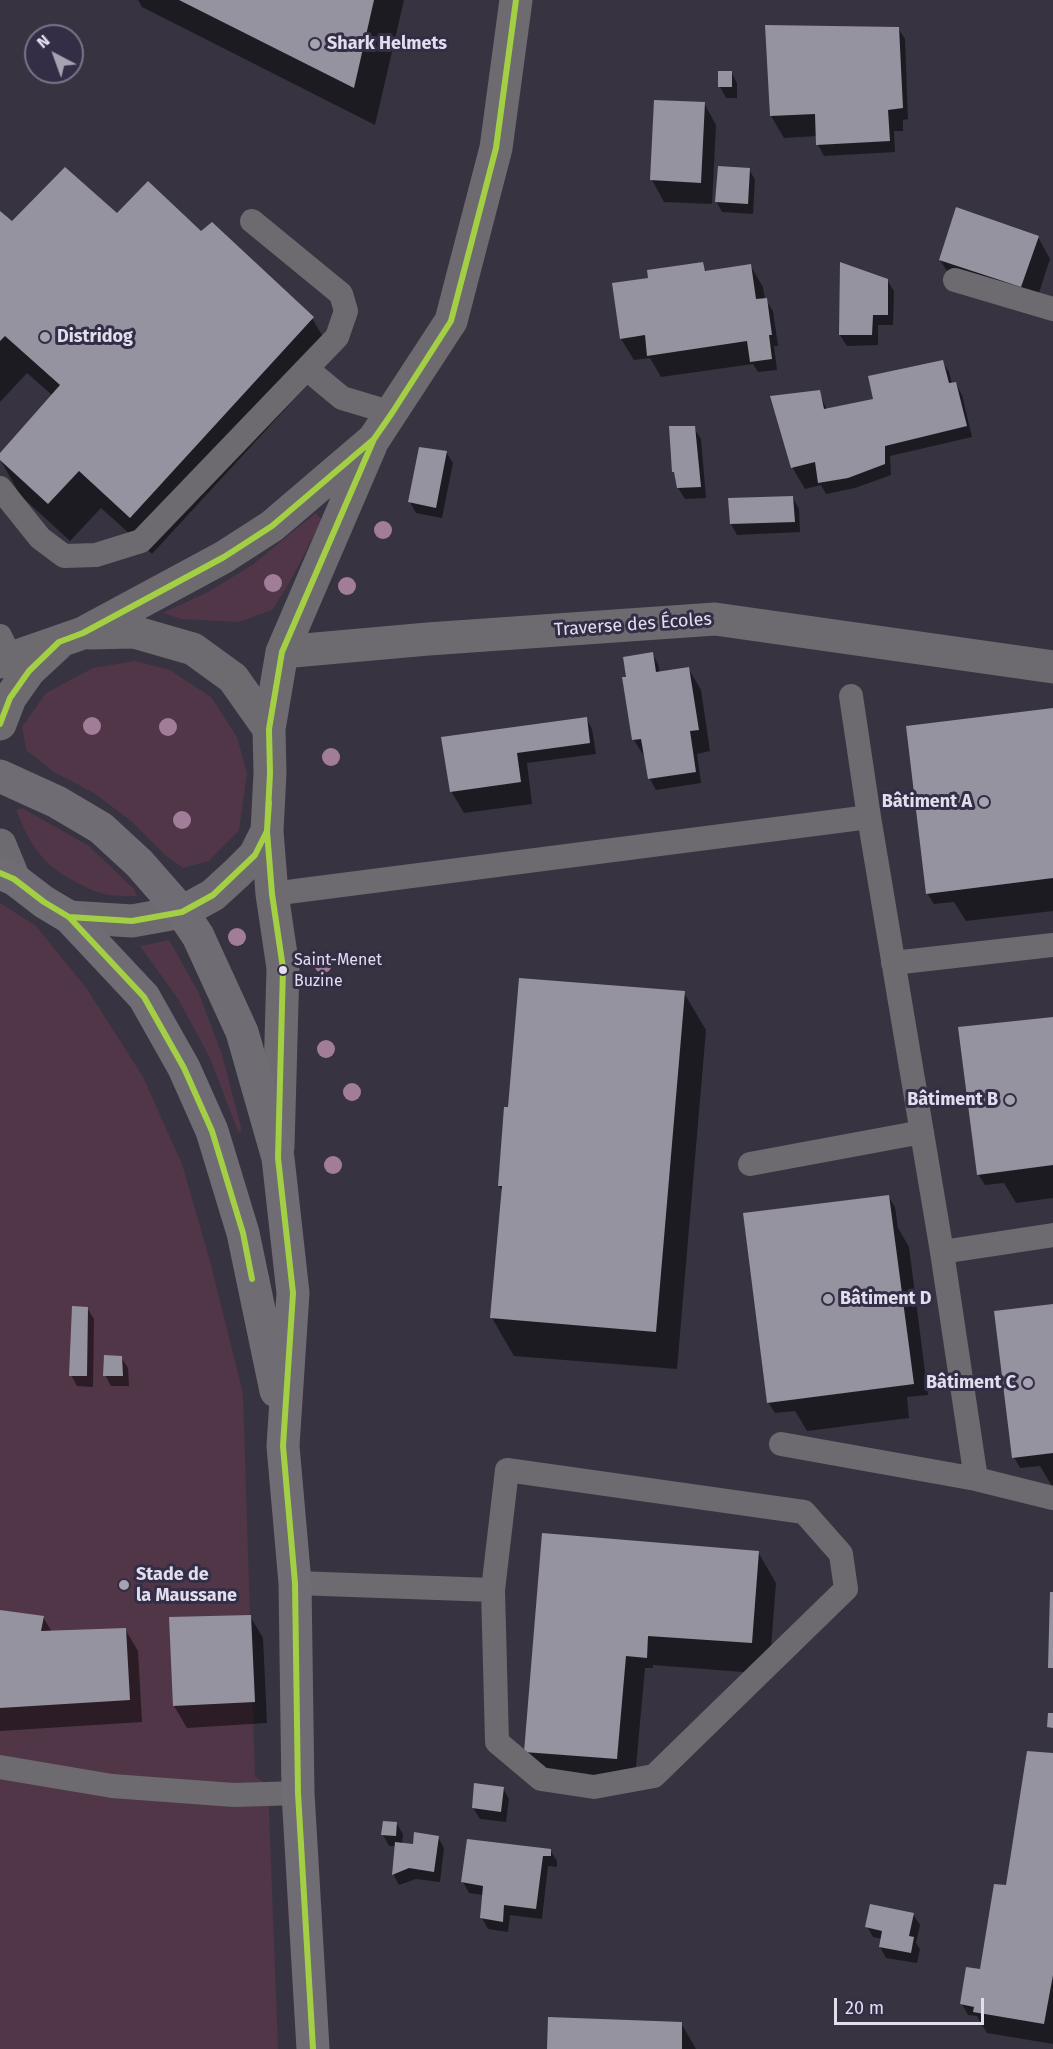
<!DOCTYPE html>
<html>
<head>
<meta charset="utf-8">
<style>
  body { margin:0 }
  #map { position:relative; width:1053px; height:2049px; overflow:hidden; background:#373340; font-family:"Fira Sans",sans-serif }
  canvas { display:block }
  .north { position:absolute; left:24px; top:24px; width:60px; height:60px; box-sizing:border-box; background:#342d46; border:2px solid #7a7489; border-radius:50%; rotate:319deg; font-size:16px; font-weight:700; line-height:24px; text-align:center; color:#e2deee }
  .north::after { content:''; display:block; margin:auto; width:21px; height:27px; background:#a6a2b1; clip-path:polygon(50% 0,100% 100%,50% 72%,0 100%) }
  .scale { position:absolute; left:834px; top:1998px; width:150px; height:27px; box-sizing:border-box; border:3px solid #e2deee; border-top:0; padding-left:8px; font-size:18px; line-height:21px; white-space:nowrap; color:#e2deee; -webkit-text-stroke:4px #342d46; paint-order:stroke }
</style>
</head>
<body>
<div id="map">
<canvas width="1053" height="2049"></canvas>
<div class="north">N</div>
<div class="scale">20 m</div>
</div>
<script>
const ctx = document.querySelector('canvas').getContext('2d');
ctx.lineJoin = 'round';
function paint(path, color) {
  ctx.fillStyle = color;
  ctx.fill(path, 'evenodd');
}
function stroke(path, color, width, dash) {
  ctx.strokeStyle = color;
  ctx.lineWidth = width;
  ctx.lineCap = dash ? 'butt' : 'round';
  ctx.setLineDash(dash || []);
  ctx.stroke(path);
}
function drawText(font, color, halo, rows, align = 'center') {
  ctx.font = font + ' "Fira Sans",sans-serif';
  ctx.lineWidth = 6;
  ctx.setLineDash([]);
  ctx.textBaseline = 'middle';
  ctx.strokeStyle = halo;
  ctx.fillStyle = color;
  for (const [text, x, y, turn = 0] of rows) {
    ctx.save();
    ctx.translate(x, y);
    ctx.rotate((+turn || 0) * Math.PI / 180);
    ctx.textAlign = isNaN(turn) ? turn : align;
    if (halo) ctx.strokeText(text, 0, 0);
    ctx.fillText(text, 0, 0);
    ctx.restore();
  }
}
const green = new Path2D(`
  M316,513L322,520L287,587L272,610L239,622L181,619L163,613L210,591L252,565Z
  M135,661L170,670L211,697L237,737L247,773L239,830L209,861L183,868L165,855L131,821L94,793L54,772L26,750L22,727L46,693L93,668Z
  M22,808L89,846L134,889L137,896C127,896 118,896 109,895C98,893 87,888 78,883C42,865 31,846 16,810Z
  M0,903L36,926L87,989L143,1077L182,1164L210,1261L243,1394L255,1777L268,1784L278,2049H0Z
  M169,940L198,991L222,1055L242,1131L238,1132L209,1056L178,999L140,946Z`);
const shadow = new Path2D(`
  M138,0H404L375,125L142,7Z
  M898,28L905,39L908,119L903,120V131H894L895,152L824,156L818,145L817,136L784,138L771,116Z
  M731,72L737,83V98H726L720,87Z
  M704,103L716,125L712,204L664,202L652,180Z
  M749,169L755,180L753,214L722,212L716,201Z
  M0,213L13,223L117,215L201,233L312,318L334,356L152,554L101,508L70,541L20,495L0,459V455L53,396L27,373L0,402Z
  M1038,237L1050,259L1034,308L953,281L940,260Z
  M702,264L707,272L750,265L763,287L765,300H766L773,311L778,346H774L777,370L758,372L753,364L661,377L650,358L634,360L621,339L649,279Z
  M887,280L894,291L893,325H878V345L847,346L840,335Z
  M942,361L949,372L952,384H956L962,395L972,437L890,456L891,475L855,488L826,494L821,485L805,489L792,467L819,392L827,410L875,400Z
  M694,428L701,439L706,498L685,499L678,488L677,477L673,471Z
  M446,452L453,463L442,518L416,513L410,502Z
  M793,498L799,509L800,532L737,535L731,524Z
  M652,653L658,664L660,673L688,668L701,690L710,751L697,754L701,783L656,790L650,779L647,761L634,740L628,678Z
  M1053,712V911L966,921L954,902L934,904L927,893Z
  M586,718L592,729L596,754L527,763L532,804L464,813L451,791L443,738Z
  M684,993L706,1030L677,1369L514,1356L492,1318L503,1192L499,1186Z
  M1053,1018V1198L1016,1203L1004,1183L985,1185L978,1174Z
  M888,1196L895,1207L898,1228L909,1247L928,1395L907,1397L909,1418L807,1431L795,1411L775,1413L768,1402Z
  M1053,1305V1485L1052,1486L1040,1466L1020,1468L1014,1457Z
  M87,1308L94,1319L93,1387L77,1386L71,1375Z
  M121,1357L128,1368L129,1386H111L105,1375Z
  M543,1535L758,1552L776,1583L769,1674L653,1665V1668H645L634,1789L543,1782L526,1751Z
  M0,1612L43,1617L52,1632L125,1629L138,1651L142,1722L0,1731Z
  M250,1616L263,1638L267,1723L187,1728L174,1706Z
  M1053,1755V2044L987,2033L977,2016L968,2015L962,2004L981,1971L1007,1887Z
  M503,1788L509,1799L506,1822L480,1819L473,1808Z
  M397,1824L403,1834L402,1844L414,1846L438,1837L444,1848L440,1882L416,1879L399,1885L393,1874L396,1846H389L383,1835Z
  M550,1850L557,1861V1867L548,1866L542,1919L510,1915L508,1932L488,1929L482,1918L483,1895L469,1893L463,1882Z
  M913,1914L920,1925L916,1943L920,1949L917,1963L886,1958L880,1947L882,1939L873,1937L867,1926Z
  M681,2023L696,2049H548Z`);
const building = new Path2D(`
  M179,0H374L354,88Z
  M765,25L899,27L903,108L888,110L890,141L816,145L815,114L770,116Z
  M718,71H732V87H718Z
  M654,100L705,102L701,183L650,180Z
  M718,166L750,168L748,204L715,202Z
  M65,167L117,213L148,181L201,231L212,222L314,317L130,518L79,471L48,504L0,460V453L60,385L5,336L0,341V211L12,221Z
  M956,207L1039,236L1021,287L939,260Z
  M703,262L705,271L751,264L756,299L767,298L772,335H769L772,359L750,362L747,341L647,356L645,335L620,339L612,283L648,278L647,270Z
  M840,262L888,279V315H873L872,335H839Z
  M943,360L949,383L956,382L967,426L885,446V464L848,478L818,483L815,462L791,468L770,396L820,390L824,409L873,399L868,376Z
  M669,426H695L701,487L677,488L674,472H672Z
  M419,447L447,451L436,508L408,502Z
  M793,496L795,522L730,524L728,498Z
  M653,652L656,672L689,667L699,730L690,731L696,772L648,779L641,739L632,740L622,677H626L623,657Z
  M1053,708V878L926,894L906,726Z
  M587,717L590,743L517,753L521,782L450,792L441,737Z
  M519,978L685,991L656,1332L490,1318L502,1186H498L504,1107H508Z
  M1053,1017V1165L977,1175L958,1027Z
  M889,1195L914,1384L767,1403L743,1213Z
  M1053,1304V1453L1012,1458L994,1311Z
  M72,1306L88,1307L87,1376H69Z
  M104,1355L122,1356L123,1376H103Z
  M542,1533L759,1551L752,1643L648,1636L647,1658L626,1656L617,1759L524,1752Z
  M1050,1592H1053V1668H1048Z
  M0,1610L44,1616L41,1631L126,1628L130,1700L0,1708Z
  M251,1615L255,1702L173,1706L169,1617Z
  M1048,1713H1053V1728L1047,1727Z
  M1027,1751L1053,1753V1975L1044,2024L973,2012L974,2007L960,2004L966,1967L980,1969L994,1884L1006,1885Z
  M474,1783L504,1787L501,1812L472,1808Z
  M383,1821L397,1822L396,1836L381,1835Z
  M414,1832L439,1836L434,1872L409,1868L392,1875L395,1842L413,1844Z
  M467,1839L551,1849V1856H543L536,1909L504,1905L503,1922L480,1918L483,1886L461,1882Z
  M870,1904L914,1913L909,1936L914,1937L911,1953L879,1947L882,1931L865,1927Z
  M548,2017L682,2022V2049H547Z`);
const service = new Path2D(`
  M955,280L1053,309
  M307,369L342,398L392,413
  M0,488L40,538L64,556L96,555L141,541L337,337L346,311L341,294L252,221
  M0,636L11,658
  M851,696L869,817
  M272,894L869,817L942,1252L976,1479L1053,1498
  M893,963L1053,945
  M750,1164L922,1132
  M942,1252L1053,1235
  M781,1444L976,1479
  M295,1583L493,1590L507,1470L804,1512L841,1554L846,1589L654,1776L594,1787L541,1779L497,1742L493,1590
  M0,1767L112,1786L234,1795L298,1793`);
const minor = new Path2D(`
  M90,633L134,632L193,649L233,678L269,729
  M282,652L428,639L715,619L1053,667
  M0,662L83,633L224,557L272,526L374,439L451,321L496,148L516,0
  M0,724L10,698L29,671L56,646
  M0,845L14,879
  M69,917L132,921L182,912L213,895L237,873L255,855L267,831
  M278,1147L283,968L272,894L267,831L270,773L269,729L282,652L371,445`);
const secondary = new Path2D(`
  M0,776L57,802L101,828L139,863L182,912L198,936L242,1032L278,1158L293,1293L283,1446L295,1583L298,1793L313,2049
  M0,873L14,879L44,902L69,917L144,997L184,1068L212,1131L243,1233L276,1391`);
const bus1 = new Path2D(`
  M0,724L10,698L29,671L59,642L83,633L224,557L272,526L374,439L392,413L451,321L496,148L516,0
  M0,873L14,879L44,902L69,917L144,997L184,1068L212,1131L243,1233L252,1279
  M69,917L132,921L182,912L213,895L255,855L267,831L269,802
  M313,2049L298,1793L295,1583L283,1446L293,1293L278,1158L283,968L272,894L267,831L270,773L269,729L282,652L374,439`);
const trees = [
  [383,530],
  [273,583],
  [347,586],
  [92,726],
  [168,727],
  [331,757],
  [182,820],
  [237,937],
  [323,964],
  [326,1049],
  [352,1092],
  [333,1165]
];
const markers = [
  [315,44,6,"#a6a2b1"],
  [45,337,6,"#a6a2b1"],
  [984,802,6,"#a6a2b1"],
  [283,970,5,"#e2deee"],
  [1010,1100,6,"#a6a2b1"],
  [828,1299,6,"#a6a2b1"],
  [1028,1383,6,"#a6a2b1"],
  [124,1585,6,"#a6a2b1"]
];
const busNames = [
  ["Saint-Menet",294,961],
  ["Buzine",294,982]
];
const poiNames = [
  ["Shark Helmets",327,44],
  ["Distridog",57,337],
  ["Bâtiment A",972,802,"right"],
  ["Bâtiment B",998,1100,"right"],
  ["Bâtiment D",840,1299],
  ["Bâtiment C",1016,1383,"right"],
  ["Stade de",136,1575],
  ["la Maussane",136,1596]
];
const streetNames = [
  ["Traverse des Écoles",633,625,-4]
];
paint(green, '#513648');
paint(shadow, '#0007');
paint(building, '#94939f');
stroke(service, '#6d6a70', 24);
stroke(minor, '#6d6a70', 33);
stroke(secondary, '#706c73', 33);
stroke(bus1, '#a2cf44', 6);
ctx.fillStyle = '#a17d97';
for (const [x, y] of trees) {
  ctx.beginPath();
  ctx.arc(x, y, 9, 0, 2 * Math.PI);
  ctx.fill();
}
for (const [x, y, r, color] of markers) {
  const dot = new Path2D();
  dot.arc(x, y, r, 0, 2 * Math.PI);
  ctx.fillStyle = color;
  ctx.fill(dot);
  stroke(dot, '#342d46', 2);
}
drawText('16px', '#e2deee', '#342d46', busNames, 'left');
drawText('bold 18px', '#e2deee', '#342d46', poiNames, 'left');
drawText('18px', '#e2deee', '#342d46', streetNames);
</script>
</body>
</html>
